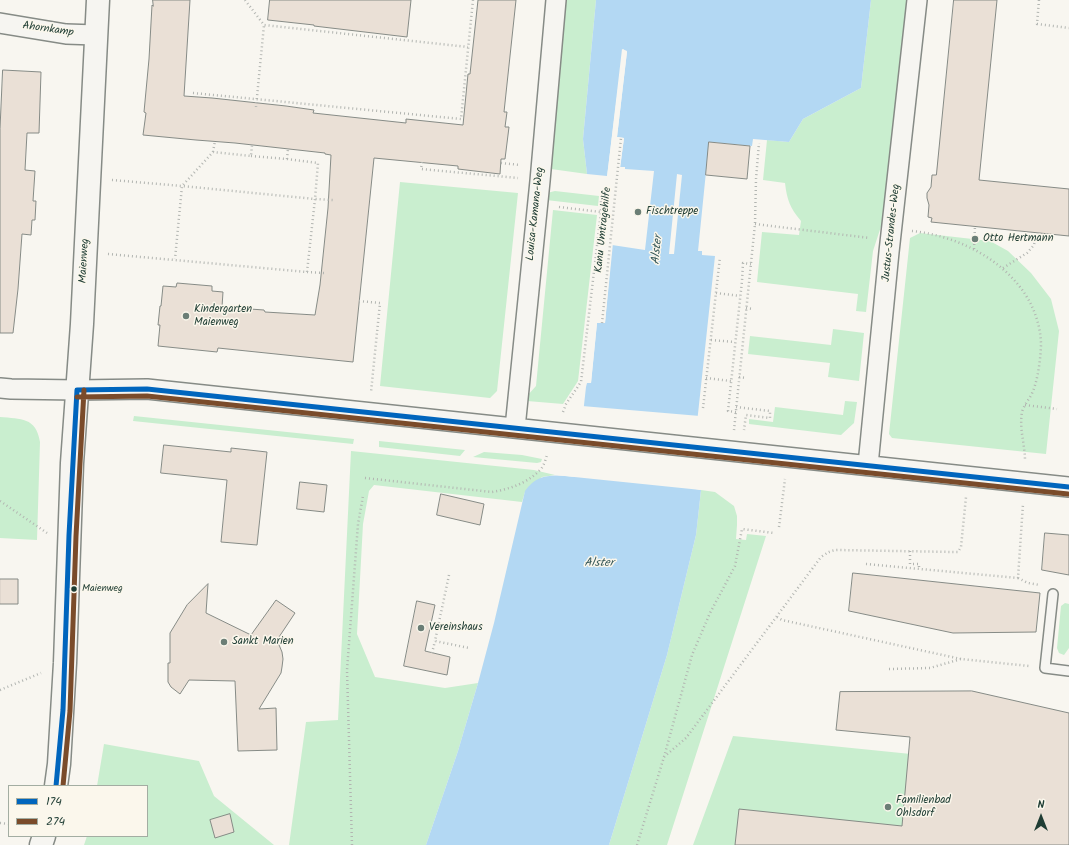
<!DOCTYPE html>
<html>
<head>
<meta charset="utf-8">
<style>
  body { margin:0 }
  #map { position:relative; width:1069px; height:845px; overflow:hidden; background:#f8f6f0; font-family:Kalam,sans-serif }
  canvas { display:block }
  .legend { position:absolute; left:8px; top:785px; width:140px; height:52px; box-sizing:border-box; background:#fbf7ec; border:1px solid #a3ada2; margin:0; padding:5px 7px; list-style:none; font-size:12px; color:#1f3d34 }
  .legend li { display:flex; align-items:center; gap:8px; height:20px }
  .legend b { width:20px; border:1px solid #a3ada2 }
  .north { position:absolute; left:1021px; top:797px; width:40px; height:40px; -webkit-text-stroke:3px #fbf7ec; paint-order:stroke; rotate:0deg; font-size:11px; font-weight:700; line-height:16px; text-align:center; color:#1f3d34 }
  .north::after { content:''; display:block; margin:auto; width:14px; height:18px; background:#1f3d34; clip-path:polygon(50% 0,100% 100%,50% 72%,0 100%) }
</style>
</head>
<body>
<div id="map">
<canvas width="1069" height="845"></canvas>
<ul class="legend">
<li><b style="height:5px;background:#0065bd"></b>174</li>
<li><b style="height:5px;background:#7a4b2a"></b>274</li>
</ul>
<div class="north">N</div>
</div>
<script>
const ctx = document.querySelector('canvas').getContext('2d');
ctx.lineJoin = 'round';
function paint(path, color) {
  ctx.fillStyle = color;
  ctx.fill(path, 'evenodd');
}
function stroke(path, color, width, dash) {
  ctx.strokeStyle = color;
  ctx.lineWidth = width;
  ctx.lineCap = dash ? 'butt' : 'round';
  ctx.setLineDash(dash || []);
  ctx.stroke(path);
}
function drawText(font, color, halo, rows, align = 'center') {
  ctx.font = font + ' Kalam,sans-serif';
  ctx.lineWidth = 3;
  ctx.setLineDash([]);
  ctx.textBaseline = 'middle';
  ctx.strokeStyle = halo;
  ctx.fillStyle = color;
  for (const [text, x, y, turn = 0] of rows) {
    ctx.save();
    ctx.translate(x, y);
    ctx.rotate((+turn || 0) * Math.PI / 180);
    ctx.textAlign = isNaN(turn) ? turn : align;
    if (halo) ctx.strokeText(text, 0, 0);
    ctx.fillText(text, 0, 0);
    ctx.restore();
  }
}
const green = new Path2D(`
  M565,0H596L583,139L587,174L551,169Z
  M871,0H908L886,211L873,251L866,312L856,311L858,294L757,282L762,232L799,235L801,221C790,208 787,200 785,183L763,180L767,140L789,142L803,119L861,88Z
  M400,182L518,193L497,391L490,398L380,386Z
  M555,191L599,196L598,206L546,200L547,193Z
  M553,210L597,215L578,381L563,404L527,401V396L536,386Z
  M920,233L990,241L1008,251L1031,273L1051,299L1059,331L1046,454L892,438L889,434L910,238Z
  M833,329L864,333L859,381L828,377L830,363L748,354L750,336L831,345Z
  M845,401L857,402L854,423L841,435L749,424V419L773,422L775,407L843,415Z
  M134,416L354,439L353,444L133,421Z
  M0,417C21,419 36,417 40,442L37,540L0,538Z
  M379,441L465,450L460,456L379,447Z
  M351,451L534,470L555,475L542,477L525,492L522,502L374,485L369,491L363,524L357,634L375,677L445,688L478,683L458,751L426,845H289L306,722L338,720Z
  M484,452L522,455L542,459L541,462L537,463L473,457Z
  M701,490L715,492L734,506L737,516V525L736,539L746,540L747,534L766,536L667,845H609L667,655L696,535Z
  M1065,603L1069,604V648L1064,655L1059,653L1057,648L1061,606Z
  M733,736L1069,770V845H693Z
  M104,744L199,761L214,796L274,845H84L87,836H147V786H97Z`);
const water = new Path2D(`
  M596,0H871L861,88L803,119L789,142L753,139L752,146L709,142L698,251H702V255L715,256L690,488L701,490L696,535L667,655L609,845H426L458,751L478,683L494,623L525,491C538,472 556,475 576,477L586,387L587,383H591L597,323H605L612,245L645,250L654,171L625,169V167H620L624,138L617,137L627,52L623,49L607,176L587,174L583,139ZM677,174L682,175L674,254H669Z`);
const pier = new Path2D(`
  M622,49L627,51L617,137L624,138L620,169L618,167L621,140L616,139L615,137L624,52L614,137L609,176L607,178Z
  M611,243H613L605,323H597L591,383H587V381H590L596,322L597,321H603Z
  M582,406L700,416L692,487L701,488V490L555,475L556,473L575,475Z`);
const building = new Path2D(`
  M153,0H190L184,96L212,98L286,106L314,110L313,113L406,123V119L463,125L468,74H470L478,0H516L504,112H507L505,127H509L505,159H501L500,174L458,169V166L374,158L353,362L218,348L217,352L158,346L160,325H158L160,306H161L163,286L176,287L177,283L212,286V291L223,292L222,307L264,310L265,312L315,315L320,285L328,208L331,155L325,154V153L235,143L196,140L143,135L146,113L144,112L149,59L152,5L153,6Z
  M270,0H411L407,37L314,26V25L268,20Z
  M954,0H997L979,180L1069,189V236L931,222L932,218L928,217L929,205L927,198V193L931,187L932,175H936Z
  M3,70L41,72L39,133H27L25,170L35,171L33,201H36L35,220H32L31,235L22,234L18,289L13,333H0V129Z
  M709,142L750,146L747,179L706,175Z
  M164,445L231,452V448L267,452L257,545L221,542L227,480L161,473Z
  M300,482L327,485L324,512L297,509Z
  M441,494L484,504L480,525L437,515Z
  M1045,533L1069,535V575L1042,570Z
  M853,573L1040,593L1036,632L953,633L849,611Z
  M0,579H18V604H0Z
  M208,584L206,613L251,635L276,600L295,613L277,640L282,652L283,659L282,667L281,673L259,709L276,708L277,750L238,751L235,681L189,680L180,694L171,687L168,682V663H170V633L187,605Z
  M417,601L435,605L425,651L450,657L447,675L404,666Z
  M972,691L1069,713V845H735L739,809L902,826L910,737L836,730L840,692Z
  M230,814L234,832L215,838L210,820Z`);
const path = new Path2D(`
  M245,0L264,25L468,47
  M1039,0L1037,24L1069,28
  M193,93L461,119L473,0
  M256,107L264,25
  M213,152L215,141
  M251,156L287,159L288,149
  M287,159L318,163L315,199L333,200
  M422,162L421,169L518,178
  M501,163L520,165
  M112,180L182,186L213,152L251,156L252,145
  M559,207L601,212
  M755,224L870,238
  M912,231C972,237 1038,278 1041,343C1041,356 1038,379 1033,391C1030,399 1024,404 1022,412C1019,429 1025,444 1025,461
  M974,249L975,226
  M108,254L307,272L315,199L182,186L175,259
  M1003,268L1027,253L1034,245L1036,233
  M307,272L325,273
  M716,293L740,296
  M359,301L380,303L371,392
  M746,308L753,309
  M602,323L621,138
  M711,340L735,342
  M739,377L746,378
  M706,378L731,381
  M1025,405L1057,409
  M736,407L770,411V418L746,415L744,430
  M703,408L720,257
  M563,412L566,404L581,382L601,212V199
  M736,412L728,411L742,281L743,263L751,264
  M734,430L755,224L756,179L759,143
  M365,478L492,492C510,489 528,483 541,469C544,465 546,459 547,454
  M0,501L47,533
  M779,527L785,479
  M910,551V564H919V568
  M866,564L1018,578L1023,504
  M449,575L435,641L469,648
  M1018,578L1028,583L1040,585
  M777,617L782,620L961,659
  M432,653L435,641
  M889,669L930,668L961,659L1029,666
  M0,690L41,673
  M664,757L686,738L821,557C827,553 831,550 838,550L955,552H958L961,547L966,497
  M0,823L9,824
  M352,845L347,670L358,524L363,496
  M637,845L664,757L692,655L710,613L735,566L742,529L774,533`);
const service = new Path2D(`
  M1053,594L1045,668L1069,671`);
const minor = new Path2D(`
  M0,23L66,34L96,35
  M0,388L11,389L77,390L147,389L1069,487
  M515,428L540,181L556,0
  M868,465L889,252L917,0`);
const tertiary = new Path2D(`
  M56,786L59,764L65,663L72,463L82,324L98,0
  M41,845L44,836`);
const bus1 = new Path2D(`
  M77,390L147,389L1069,487
  M56,786L63,710L69,535L77,390`);
const bus2 = new Path2D(`
  M77,397L147,396L1068,494
  M63,786L70,711L76,536L84,390`);
const markers = [
  [638,212,4,"#6b7e76"],
  [975,239,4,"#6b7e76"],
  [186,316,4,"#6b7e76"],
  [74,589,3.5,"#1f3d34"],
  [421,628,4,"#6b7e76"],
  [224,642,4,"#6b7e76"],
  [888,807,4,"#6b7e76"]
];
const busNames = [
  ["Maienweg",82,589]
];
const streetNames = [
  ["Ahornkamp",48,30,8],
  ["Louisa-Kamana-Weg",536,214,-84],
  ["Kanu Umtragehilfe",604,230,-84],
  ["Justus-Strandes-Weg",892,233,-84],
  ["Maienweg",85,261,-87]
];
const poiNames = [
  ["Fischtreppe",646,212],
  ["Otto Hertmann",983,239],
  ["Kindergarten",194,310],
  ["Maienweg",194,323],
  ["Vereinshaus",429,628],
  ["Sankt Marien",232,642],
  ["Familienbad",896,801],
  ["Ohlsdorf",896,814]
];
const waterNames = [
  ["Alster",658,250,-85],
  ["Alster",599,564]
];
paint(green, '#c9eecf');
paint(water, '#b3d8f3');
paint(pier, '#f8f6f0');
paint(building, '#eae0d6');
stroke(building, '#868b86', 1);
stroke(service, '#868b86', 12);
stroke(minor, '#868b86', 22);
stroke(tertiary, '#868b86', 25);
stroke(path, '#b2b5b1', 2.5, [1, 3]);
stroke(service, '#f6f5f1', 9);
stroke(minor, '#f6f5f1', 19);
stroke(tertiary, '#f6f5f1', 22);
stroke(bus1, '#0065bd', 5);
stroke(bus2, '#7a4b2a', 5);
for (const [x, y, r, color] of markers) {
  const dot = new Path2D();
  dot.arc(x, y, r, 0, 2 * Math.PI);
  ctx.fillStyle = color;
  ctx.fill(dot);
  stroke(dot, '#fbf7ec', 1.5);
}
drawText('10px', '#1f3d34', '#fbf7ec', busNames, 'left');
drawText('11px', '#1f3d34', '#fbf7ec', streetNames);
drawText('11px', '#1f3d34', '#fbf7ec', poiNames, 'left');
drawText('italic 12px', '#37595a', '#fbf7ec', waterNames);
</script>
</body>
</html>
